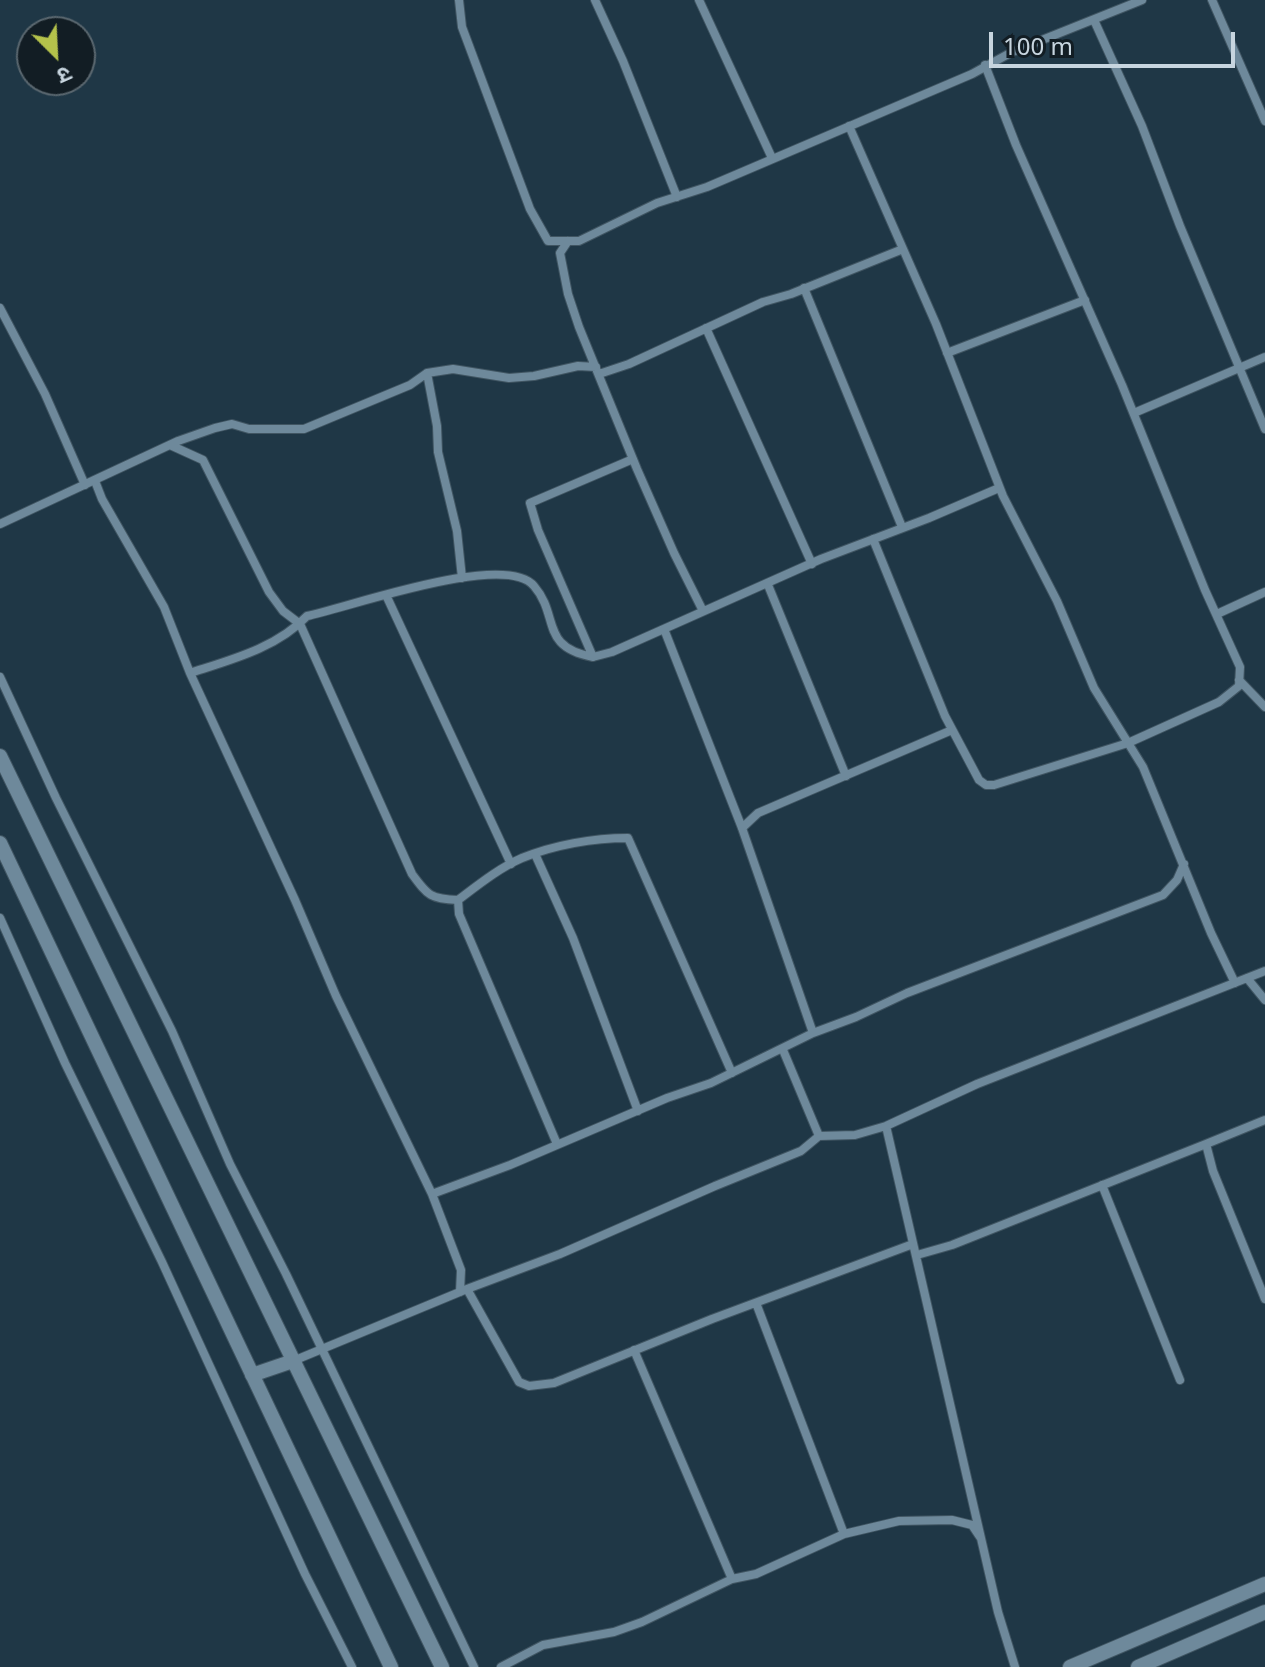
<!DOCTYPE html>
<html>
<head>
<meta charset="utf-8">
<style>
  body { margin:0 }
  #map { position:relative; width:1265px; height:1667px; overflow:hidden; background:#1f3746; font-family:"Noto Sans","Noto Sans Devanagari",sans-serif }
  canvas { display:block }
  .north { position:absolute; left:16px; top:16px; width:80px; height:80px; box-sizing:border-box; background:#121d24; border:2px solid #5a676f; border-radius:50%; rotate:156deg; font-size:22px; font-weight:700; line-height:32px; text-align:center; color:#c7d5df }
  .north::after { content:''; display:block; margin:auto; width:28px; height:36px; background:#b4c24b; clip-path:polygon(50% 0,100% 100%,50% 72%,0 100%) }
  .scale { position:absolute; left:989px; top:32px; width:246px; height:36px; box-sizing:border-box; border:4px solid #c7d5df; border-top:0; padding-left:10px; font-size:24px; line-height:28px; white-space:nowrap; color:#c7d5df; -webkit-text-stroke:6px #121d24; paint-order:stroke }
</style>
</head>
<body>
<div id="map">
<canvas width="1265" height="1667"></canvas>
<div class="north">उ</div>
<div class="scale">100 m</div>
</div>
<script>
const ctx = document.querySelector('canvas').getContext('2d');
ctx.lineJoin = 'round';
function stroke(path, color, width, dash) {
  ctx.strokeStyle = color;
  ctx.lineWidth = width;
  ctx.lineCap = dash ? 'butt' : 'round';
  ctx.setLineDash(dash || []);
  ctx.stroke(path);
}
const minor = new Path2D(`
  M459,0L462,27L530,209L548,241H579L657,203L707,187L972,74L1012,52L1142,0
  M595,0L623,61L677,197
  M699,0L772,158
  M1212,0L1265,121
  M1094,20L1142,126L1180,226L1265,429
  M849,126L936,324L1003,496L1057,601L1094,688L1143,767L1211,933L1235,983
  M568,241L560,253L568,294L579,327L637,469L674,553L703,611
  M804,288L902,527
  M0,308L45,394L85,485
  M706,328L812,564
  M947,353L1085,300
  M427,373L437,426L438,452L457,531L462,578
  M599,374L629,364L763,302L791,294L903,249
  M1134,413L1265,357
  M170,445L203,460L269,592L283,611L300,624L412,874C428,896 431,899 458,900
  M633,459L530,503L538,530L593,657L612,652L821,559L929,518L999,488
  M95,481L102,499L164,607L190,673L295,900L336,996L432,1194L461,1270L460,1292
  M0,524L178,441L215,428L232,424L249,429H304L410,385L427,373L453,369L509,378L534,376L578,366L596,367
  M873,539L945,716L979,780L986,785H994L1128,743L1219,702L1239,686L1240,667L1205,590L1122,385L1016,145L985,65
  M768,585L846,776
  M386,595L511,864
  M1217,614L1265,592
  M664,629L742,828L813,1033
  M190,673C230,660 277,648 307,616C350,607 505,551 534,586C560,616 539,647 593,657
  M0,677L56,798L172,1031L230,1164L286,1274L474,1667
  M1239,680L1265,707
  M742,828L758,813L952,730
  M535,854L573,938L638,1111
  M0,918L65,1063L162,1262L305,1574L352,1667
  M1247,978L1265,1000
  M783,1050L819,1136
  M1265,1120L1206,1144L1213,1171L1265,1299
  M886,1126L998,1612L1015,1667
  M557,1144L459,914L458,900C478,885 499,868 522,858C554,845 593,838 628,838L732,1073
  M1102,1185L1180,1380
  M432,1194L510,1165L667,1098L711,1083L813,1033L856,1017L907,993L1163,895L1177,880L1184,864
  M917,1255L952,1245L1206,1144
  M467,1289L519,1382L529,1386L554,1383L712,1319L913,1244
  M756,1303L844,1534
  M634,1350L732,1579
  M293,1361L467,1289L560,1254L715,1186L801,1151L819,1136L855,1135L886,1126L977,1084L1265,971
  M501,1667L543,1645L614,1632L642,1622L732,1579L756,1574L844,1534L899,1521L952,1520L972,1525L980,1537`);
const tertiary = new Path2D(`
  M0,756L442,1667
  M0,843L391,1667
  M252,1375L293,1361
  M1070,1667L1265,1584
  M1138,1667L1265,1612`);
stroke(minor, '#405562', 10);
stroke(tertiary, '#405562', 16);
stroke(minor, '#6e899b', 8);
stroke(tertiary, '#6e899b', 14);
</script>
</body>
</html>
